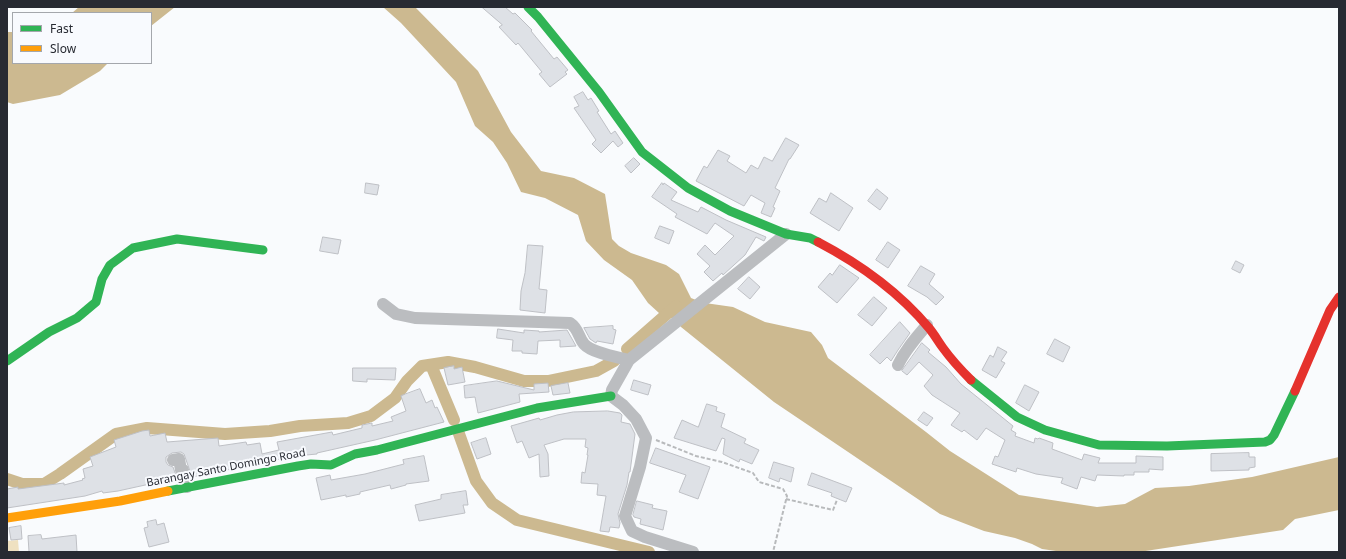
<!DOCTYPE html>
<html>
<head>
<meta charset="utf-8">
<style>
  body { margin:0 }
  #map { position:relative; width:1346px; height:559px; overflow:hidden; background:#f9fbfd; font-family:"Noto Sans",sans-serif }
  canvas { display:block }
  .frame { position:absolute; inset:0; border:8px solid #272a32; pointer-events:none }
  .legend { position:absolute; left:12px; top:12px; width:140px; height:52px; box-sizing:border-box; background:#f8fafe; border:1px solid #a4a7ac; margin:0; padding:5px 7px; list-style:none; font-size:12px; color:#272a32 }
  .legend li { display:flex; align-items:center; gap:8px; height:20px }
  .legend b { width:20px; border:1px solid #a4a7ac }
</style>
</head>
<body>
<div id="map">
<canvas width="1346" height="559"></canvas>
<div class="frame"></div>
<ul class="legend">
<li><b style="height:5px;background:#30b455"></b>Fast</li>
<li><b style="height:5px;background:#ff9f0a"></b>Slow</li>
</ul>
</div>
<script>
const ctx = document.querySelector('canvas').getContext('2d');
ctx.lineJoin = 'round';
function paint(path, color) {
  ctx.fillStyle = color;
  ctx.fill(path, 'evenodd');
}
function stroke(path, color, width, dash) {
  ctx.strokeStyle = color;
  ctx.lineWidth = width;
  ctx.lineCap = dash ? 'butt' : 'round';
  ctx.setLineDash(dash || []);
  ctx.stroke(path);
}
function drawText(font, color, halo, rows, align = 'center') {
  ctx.font = font + ' "Noto Sans",sans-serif';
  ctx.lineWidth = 4;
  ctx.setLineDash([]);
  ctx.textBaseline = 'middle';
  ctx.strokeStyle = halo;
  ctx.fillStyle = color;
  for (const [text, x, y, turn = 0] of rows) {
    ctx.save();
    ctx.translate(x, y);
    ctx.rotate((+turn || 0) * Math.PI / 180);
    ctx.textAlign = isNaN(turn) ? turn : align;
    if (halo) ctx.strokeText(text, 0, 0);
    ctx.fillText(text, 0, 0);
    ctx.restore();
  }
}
const green = new Path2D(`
  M18,540L19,552H7V541Z`);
const water = new Path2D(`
  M79,7H175L151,26V13H72Z
  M383,7H415L478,71L511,132L541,171L574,178L605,194L612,239L619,246L631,253L666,265L679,274L691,298L696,300L705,303L733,307L765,322L811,332L822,345L828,358L926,432L950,451L1019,495L1097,507L1125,504L1155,488L1189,486L1252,477L1339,457V510L1295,519L1283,530L1139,552H1063L1042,549L1032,544L1015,538L984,531L940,514L774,402L681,327L674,319L659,313L648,303L632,280L604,260L586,241L578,215L545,198L521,192L507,163L493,142L475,126L456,82L401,23Z
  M7,32H13V63H108L100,71L60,95L13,104L7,102Z`);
const canal = new Path2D(`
  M627,349L676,306
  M431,365L454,420
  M458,431L476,481L492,503L517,520L649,552
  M7,479L22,484H44L60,474L116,434L147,428L225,434L270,431L300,426L348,423L371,416L395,398L407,381L422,366L448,362L475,367L524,381H548L596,371L614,361`);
const building = new Path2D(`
  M482,7H505L513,14L515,13L532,30L531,31L554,59L557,57L568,70L565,72L567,74L550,87L539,74L542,72L518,43L516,45L499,27L502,25Z
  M583,92L588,100L591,98L599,111L597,112L611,134L615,131L623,143L618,147L613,141L601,153L592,144L596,140L574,108L579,106L574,97Z
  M786,138L799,145L790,159H789L775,188L780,191L773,207L775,208L771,217L761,213L765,203L751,195L744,206L696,181L704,166L707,168L718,150L730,156L727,161L746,173L751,165L758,169L764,157L772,161Z
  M634,158L640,164L631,173L625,166Z
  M366,183L379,185L377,195L365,193Z
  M662,183L663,185L664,183L677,192L671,200L698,212L701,207L726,220L766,237L764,241L756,237L745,255L723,275L722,273L713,281L704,272L710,266L697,254L705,245L715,255L734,236L715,223L707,234L675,217L677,214L652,197Z
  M877,189L888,198L880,210L868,201Z
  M831,193L853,208L839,231L810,213L819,198L826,202Z
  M660,226L674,231L669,244L655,238Z
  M323,237L341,240L338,254L320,251Z
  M888,242L900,250L888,268L876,260Z
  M528,245L543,246L539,289L547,290L545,313L520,310L521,291L525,273Z
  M1236,261L1244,265L1240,273L1232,269Z
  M840,265L859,278L837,303L818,287L830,273L832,275Z
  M921,266L935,274L929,284L944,297L936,305L927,297L908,286Z
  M749,277L760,287L750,299L738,289Z
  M874,297L887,308L872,326L858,315Z
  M900,322L910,333L898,350L891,361L887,357L880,364L870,355Z
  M613,326V329L616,330L613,344L597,341L596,343L590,339L584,328Z
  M498,329L524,333V330L539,331V332L567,330L576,346L560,347V340L538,341L537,354L522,353V351H512L513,340L497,338Z
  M1055,339L1070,347L1063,362L1047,354Z
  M922,343L930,350L928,352L946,367L961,384L1013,426L1011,430L1016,433L1015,436L1034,443L1035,438L1038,439L1039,438L1053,443L1052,449L1082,460L1084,454L1100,458L1098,463H1136V456L1163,457V470L1149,469V472H1134V475H1124V476L1097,475L1095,481L1081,477L1077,489L1061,483L1063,478L1036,474L1017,468L1016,472L992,464L995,456L998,457L1005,440L986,428L977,440L964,430L962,432L951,425L960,413L932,395L924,386L933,375L919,362L907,375L902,371Z
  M998,347L1007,352L1001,361L1005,363L996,378L982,370L990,355L993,357Z
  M454,366V369L462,367L465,382L448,385L444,368Z
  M353,368H396L395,380L367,379V382L353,381Z
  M634,380L651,385L648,395L631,390Z
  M497,381L534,390V384L548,383L549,392L519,394L520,402L478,413L475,397L465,398L464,386Z
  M568,383L570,393L553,395L551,386Z
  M1025,385L1039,392L1029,411L1016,403Z
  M420,389L426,403L432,400L435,408L437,407L444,422L375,440L317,453V454L296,456L192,477L184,454L181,452L172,453L166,457V462L168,465L173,467L177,478L118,491L103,493L102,491L85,496L7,508V489L18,487V489L64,483V485L83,480L82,479L85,478L83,469L93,466L90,457L116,447L114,440L142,431L149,430L150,436L165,433L167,442L218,438L219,446L246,442L247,445L260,443L262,454L279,450L277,442L332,432L333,435L362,428V425L372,423V426L393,421L391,417L406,411L401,396Z
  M707,404L717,407L716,411L725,414L721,427L746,439L744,443L759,450L752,464L740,459L739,462L723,454L725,439L722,438L716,451L674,438L682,420L698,427Z
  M608,411L620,413L622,415L621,422L630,424L635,434L630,472H629L627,485L618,514L620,523L619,528L610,527L609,532L600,531L606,496L597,495L598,484L581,483L582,472L585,473L588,455H587L588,448L585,447L586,439H564L544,445L548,454L549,476L540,477L539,454L529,458L522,441L517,443L511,426L539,418L540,420L557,415L573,412Z
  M924,412L933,418L927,426L918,420Z
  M486,438L491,454L477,459L471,443Z
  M656,448L710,467L698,499L679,492L686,475L650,463Z
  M1249,453V457H1255V467L1249,468V470L1211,471V454Z
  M424,456L429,481L406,484V485L391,489L390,485L360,492V494L346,497V495L321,500L316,478L330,475L331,480L365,474L404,464L403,460Z
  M774,462L794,468L791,482L780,478L779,482L769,478Z
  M812,473L852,488L846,502L831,496L832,493L808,485Z
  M466,491L468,505H463L465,513L419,521L415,505L441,499V495Z
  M637,501L653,505L652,508L667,511L663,530L640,524L641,519L634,517L633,515Z
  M156,520L157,525L164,523L169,542L149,547L144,528L148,527L147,522Z
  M21,526L22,539L11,540L9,528Z
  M41,535L42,539L76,535L77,552H29L28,536Z`);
const path = new Path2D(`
  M656,440L696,456L722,462L753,473L759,482L783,489L787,496L773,552
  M786,499L833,510L837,500`);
const street = new Path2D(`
  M383,304L396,314L415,318L570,323C579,329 578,337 584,344C592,353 617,357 629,360
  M898,365C905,350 916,338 927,325
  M173,460L179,459L181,470H183L187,487
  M693,552L645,537L632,531L625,516L640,467L646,438L636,419L623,405L611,396L612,390L629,360L786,234`);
const fast = new Path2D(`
  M528,7L538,17L599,92L642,152L688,188L730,211L786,234L810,238L818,242
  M7,361L49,332L77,318L96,302L102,279L110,265L133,248L177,239L263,250
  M971,380L1017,417L1045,430L1099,445L1167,446L1265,442L1270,440L1274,435L1295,391
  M168,491L298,466L311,464L331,465L355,454L377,450L537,408L611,396`);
const slow = new Path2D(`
  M7,518L120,501L168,491`);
const jam = new Path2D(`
  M818,242C860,264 898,291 929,328C934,334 938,341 943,348C951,359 961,370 971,380
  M1295,391L1330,310L1339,297`);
const streetNames = [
  ["Barangay Santo Domingo Road",226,468,-11]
];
paint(green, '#efe1c1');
paint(water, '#ccb990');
stroke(canal, '#ccb990', 12);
paint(building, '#dee1e6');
stroke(building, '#bec0c5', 1);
stroke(path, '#b8babc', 2, [4, 2]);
stroke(street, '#bbbdc0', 12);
stroke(fast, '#30b455', 9);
stroke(slow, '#ff9f0a', 9);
stroke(jam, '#e5322d', 9);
drawText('11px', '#272a32', '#f8fafe', streetNames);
</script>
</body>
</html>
